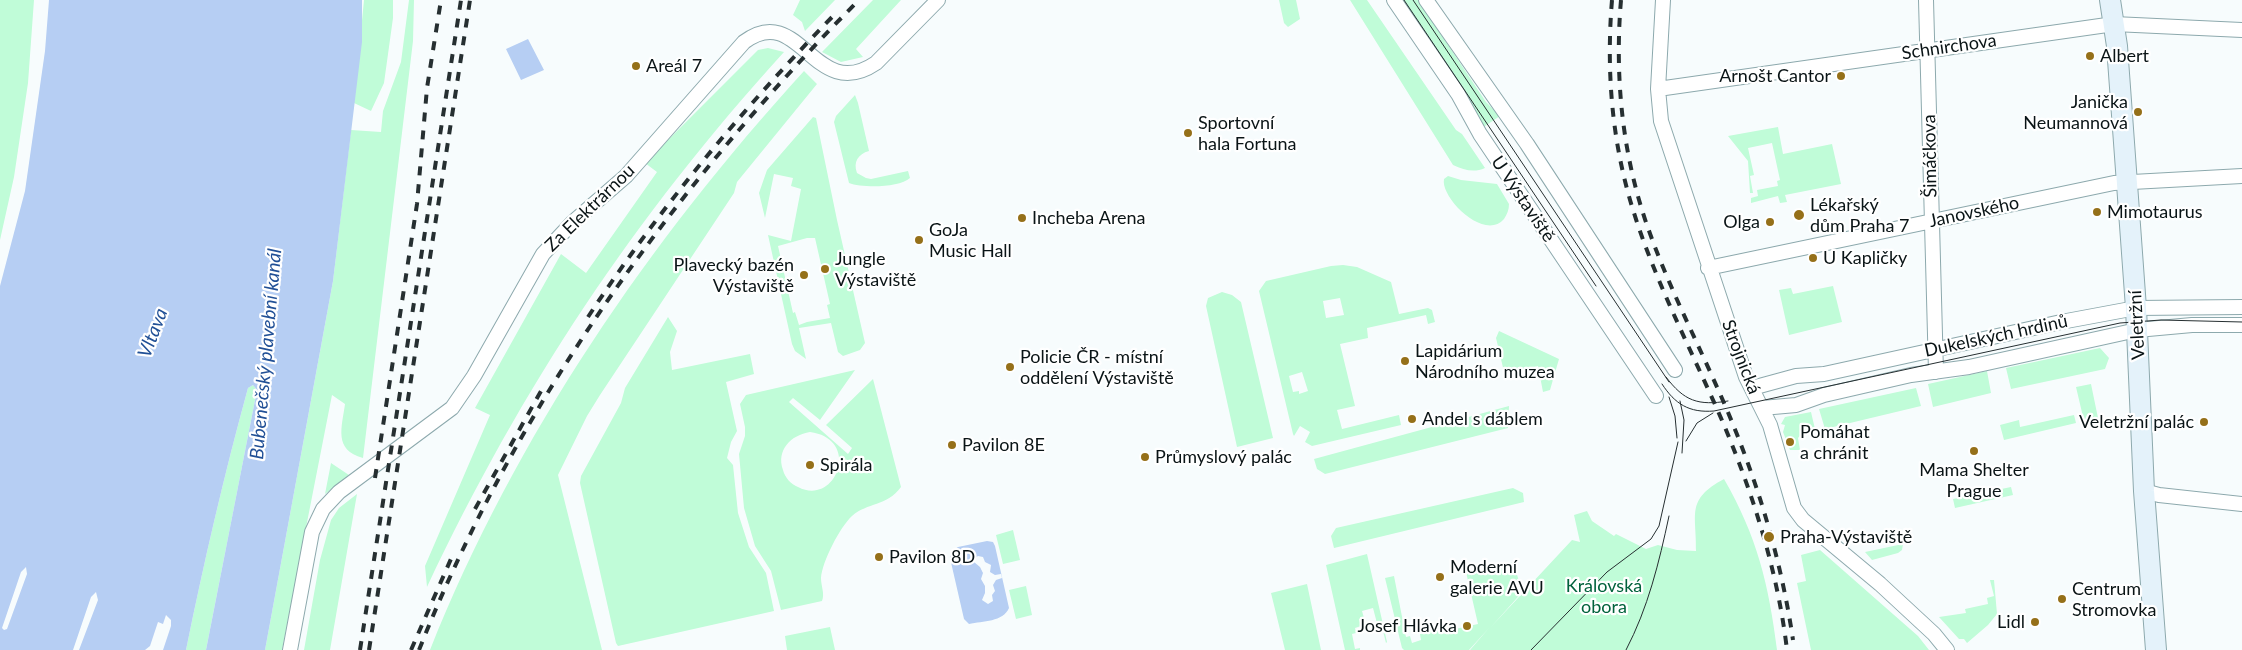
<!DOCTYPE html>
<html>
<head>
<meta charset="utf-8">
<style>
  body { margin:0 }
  canvas { display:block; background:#f7fcfd }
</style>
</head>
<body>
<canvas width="2242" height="650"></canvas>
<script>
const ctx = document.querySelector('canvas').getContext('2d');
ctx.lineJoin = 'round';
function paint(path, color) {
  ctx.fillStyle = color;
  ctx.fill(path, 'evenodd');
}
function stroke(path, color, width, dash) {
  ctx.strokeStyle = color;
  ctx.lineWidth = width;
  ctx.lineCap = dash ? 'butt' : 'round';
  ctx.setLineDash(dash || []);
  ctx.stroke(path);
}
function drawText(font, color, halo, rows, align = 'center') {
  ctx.font = font + ' Lato,sans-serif';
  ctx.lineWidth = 4.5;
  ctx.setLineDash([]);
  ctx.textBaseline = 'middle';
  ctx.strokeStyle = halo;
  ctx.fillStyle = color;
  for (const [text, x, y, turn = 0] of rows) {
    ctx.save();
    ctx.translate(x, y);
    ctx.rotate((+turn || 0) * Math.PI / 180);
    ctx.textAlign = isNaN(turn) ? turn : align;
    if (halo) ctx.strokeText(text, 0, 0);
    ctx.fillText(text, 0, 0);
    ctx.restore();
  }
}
const green = new Path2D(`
  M0,0H34L28,83L14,177L0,240Z
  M364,0H393V18L384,83L371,111L354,103Z
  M409,0H414L413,41L363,458C333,450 342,427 345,404L332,395L282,650H265L333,281L351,130L381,132L383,111L401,62Z
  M800,0H835L805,31L802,22L793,15Z
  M873,0H901L856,49L863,57L841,62L822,52Z
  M1279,0H1296L1300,19L1288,27L1284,23Z
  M1350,0H1367L1456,130L1462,134L1485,168C1474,173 1464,170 1453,165Z
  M1399,0H1418L1486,102L1500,116L1482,128Z
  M768,48L784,52C634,217 522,386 427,587L425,566L490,415L475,408L561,254L586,273L657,172L645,163L758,50Z
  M804,71L817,84L737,182L734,193L600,395L587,416L558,475L602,650H430C516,435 649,241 804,71Z
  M855,95L858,103L869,151C858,154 853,162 857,173L866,178L871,179L908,171L910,178C899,188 862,188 849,183L834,122L836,116Z
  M813,117L816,118L837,220L865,343L860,350L843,356L838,352L831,323L799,328L806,359L795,351L792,344L768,235L791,241L801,189L791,186L793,178L774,174L765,218L759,193L767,170ZM807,238H815L830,304L827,305L830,318L807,322L799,325L795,312L793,313L778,246Z
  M1778,127L1783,154L1832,144L1841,184L1785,195L1787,202L1780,203L1778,196L1751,203V198L1758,196L1757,190L1778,186L1777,181L1780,180L1772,143L1748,148L1754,175L1750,176L1753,193H1750L1748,161L1728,136Z
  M1448,176L1461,180L1497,184L1509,204C1509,210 1507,214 1504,219C1484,242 1440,197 1444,179Z
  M1343,265L1357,267L1391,282L1399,314L1428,308L1432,310L1435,322L1428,324L1426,315L1367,328L1368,338L1340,344L1355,406L1337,410L1342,429L1399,415L1401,425L1312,446L1305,442L1310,432L1300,426L1294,436L1293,434L1259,291L1266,281L1331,266ZM1340,298L1344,315L1326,318L1323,301ZM1302,372L1308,391L1299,394V391L1293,392L1289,376Z
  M1833,286L1842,322L1789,335L1779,290L1791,288L1793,294Z
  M1222,292L1232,295L1241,302L1273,438L1237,447L1206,306L1208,298Z
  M668,317L677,331L670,352L672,370L750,354L754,374L726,382L737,431L731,442L727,458L733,465L738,513L749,547L766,573L774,611L618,646L616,643L580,483L581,476L621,403L625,388Z
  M1499,331L1559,359L1550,390L1543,392L1538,366L1505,376L1496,338Z
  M2100,348L2109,358L2105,369L2011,389L2006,368Z
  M855,370L820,420L793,398L789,402L848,454L852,448L826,425L873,379L901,487C886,507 868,502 852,516C840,527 822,562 821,578C821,586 825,594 822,601L781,610L771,571L755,546L744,508L739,454L745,436V427L740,404L746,395ZM810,432C862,439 836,507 798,487C791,484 785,478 783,470C776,450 791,435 810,432Z
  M1987,371L1991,393L1933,407L1928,384Z
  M2091,384L2098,418L2084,421L2076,387Z
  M253,385L257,390L206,650H186C204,562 224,475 248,388Z
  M1916,388L1921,406L1825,429L1819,409Z
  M1509,406L1508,428L1325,474L1317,469L1314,459Z
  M1811,412L1815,429L1802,433L1798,438L1800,450H1790L1783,432L1785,425L1781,424L1785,417Z
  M2074,415L2076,423L2004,440L2000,425L2019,420L2020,427Z
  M331,463L349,475L325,494Z
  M1724,479C1757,536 1769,585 1777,650H1470L1489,628L1469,650H1404L1402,648L1385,578L1394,576L1406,637L1410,636L1412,643L1421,640L1420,634L1423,633V631L1454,624L1455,629L1478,624L1466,572L1513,562L1519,581L1526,588L1490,628L1572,540L1580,542L1574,515L1587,511L1592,521L1614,536L1616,534L1646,549L1658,545L1677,550L1696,551C1697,514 1685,500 1724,479Z
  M2011,487L2013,495L1955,508L1953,499Z
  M1513,488L1523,493L1524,502L1334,548L1331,536L1336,528Z
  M357,494L330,650H304L320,560L331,520L339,508Z
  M1013,530L1020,560L1003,564L996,535Z
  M1903,544L1902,550L1898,553L1872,560L1865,552Z
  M1820,550L1918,636L1929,650H1811L1797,583L1806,581L1801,555Z
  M1367,554L1387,642L1386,643L1382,627H1378L1373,608L1362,611L1364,618L1359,619L1361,626L1355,628L1356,633L1352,634L1355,649L1360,648V650H1345L1326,565Z
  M1990,580H1994L1997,614L1988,625L1967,643L1964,639H1959L1939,617L1966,613L1965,609L1988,604L1987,598L1994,596Z
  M1307,584L1321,650H1285L1271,593Z
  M1026,586L1032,615L1016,619L1009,590Z
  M830,627L835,650H787L785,636Z`);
const water = new Path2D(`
  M49,0H362V42L333,281L265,650H206L257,390L253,385L248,388C224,475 204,562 186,650H163L171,626V620L166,615L163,624L158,622L150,646L145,650H79L98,600L96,592L91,597L73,650H0V286L25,191L45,51ZM26,567L27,574L7,629L4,630L2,628L21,572Z
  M528,39L544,70L521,80L506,49Z
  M987,541L993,542L995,546L1009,608C1003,622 983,621 969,624L964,619L950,558L952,551L958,547ZM978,556L983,557L985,562L991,565L990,572L995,575L1001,574L1002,578L996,580L993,585L995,591L992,595L993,601L988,604L982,600L985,593V586L981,579L983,573L980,567L974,562L975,558Z`);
const street = new Path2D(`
  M1394,0L1458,94L1480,134L1656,396
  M1426,0L1527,144L1675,370
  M1663,0L1658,89L1661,121L1746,377L1770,425L1794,508L1803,520L1880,584L1934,634L1947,650
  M1926,0L1936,372
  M1658,89L2114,24L2242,30
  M1708,268L2114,183L2242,176
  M1752,388L1796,376L1824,374L2061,322L2136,308L2242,307
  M1762,408L1796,405L1824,395L1911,375L1969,367L2137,330L2192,325H2242
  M2144,491L2159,495L2242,504
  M290,650L312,532L323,509L339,492L452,408L474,376L543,254L573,222L626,176L744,42C800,0 814,105 876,63L938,0`);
const secondary = new Path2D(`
  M2110,0L2117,46L2136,308L2144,491L2156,650`);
const tram = new Path2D(`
  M1404,0L1596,286
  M1413,0L1669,382
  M1666,377C1684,401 1698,406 1728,401
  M1662,384C1675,404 1689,413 1714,411L2120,323L2161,320L2242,322
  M1669,397L1675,416L1677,438
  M1680,401L1684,420L1682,453
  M1686,441L1697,423L1713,413
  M1531,650L1607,572L1651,539L1659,526L1678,442
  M1626,650C1648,608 1659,563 1669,516`);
const rail = new Path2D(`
  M1612,0C1606,72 1612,144 1634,213C1657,286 1694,355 1724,425C1754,497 1778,573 1787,650
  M1621,0C1615,70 1621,142 1642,210C1665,283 1703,351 1732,422C1761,493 1782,565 1793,640
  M588,317C660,207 745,106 837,12
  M375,478L417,204L427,88L441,0
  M475,509L541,391
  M360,650L461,0
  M369,650L470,0
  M411,650L454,552
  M419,650C516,405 674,186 859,0`);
const markers = [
  [2090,56,5,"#957019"],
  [636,66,5,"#957019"],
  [1841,76,5,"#957019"],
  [2138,112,5,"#957019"],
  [1188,133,5,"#957019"],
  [2097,212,5,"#957019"],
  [1799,215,6,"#957019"],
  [1022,218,5,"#957019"],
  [1770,222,5,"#957019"],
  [919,240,5,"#957019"],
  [1813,258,5,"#957019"],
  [825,269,5,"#957019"],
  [804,275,5,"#957019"],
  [1405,361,5,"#957019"],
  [1010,367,5,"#957019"],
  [1412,419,5,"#957019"],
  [2204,422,5,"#957019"],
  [1790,442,5,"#957019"],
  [952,445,5,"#957019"],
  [1974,451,5,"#957019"],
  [1145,457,5,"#957019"],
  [810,465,5,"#957019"],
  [1769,537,6,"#957019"],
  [879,557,5,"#957019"],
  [1440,577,5,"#957019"],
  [2062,599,5,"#957019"],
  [2035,622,5,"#957019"],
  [1467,626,5,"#957019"]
];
const streetNames = [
  ["Schnirchova",1949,47,-8],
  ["Šimáčkova",1930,156,-91],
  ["U Výstaviště",1523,199,56],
  ["Za Elektrárnou",590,208,-44],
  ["Janovského",1974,212,-12],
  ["Veletržní",2137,325,-93],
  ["Dukelských hrdinů",1996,336,-12],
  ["Strojnická",1741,357,69]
];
const poiNames = [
  ["Albert",2100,56],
  ["Areál 7",646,66],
  ["Arnošt Cantor",1831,76,"right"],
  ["Janička",2128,102,"right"],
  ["Neumannová",2128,123,"right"],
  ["Sportovní",1198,123],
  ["hala Fortuna",1198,144],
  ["Lékařský",1810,205],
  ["dům Praha 7",1810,226],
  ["Mimotaurus",2107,212],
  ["Incheba Arena",1032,218],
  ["Olga",1760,222,"right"],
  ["GoJa",929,230],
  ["Music Hall",929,251],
  ["U Kapličky",1823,258],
  ["Jungle",835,259],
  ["Výstaviště",835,280],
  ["Plavecký bazén",794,265,"right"],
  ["Výstaviště",794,286,"right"],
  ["Lapidárium",1415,351],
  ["Národního muzea",1415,372],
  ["Policie ČR - místní",1020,357],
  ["oddělení Výstaviště",1020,378],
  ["Andel s dáblem",1422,419],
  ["Veletržní palác",2194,422,"right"],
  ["Pomáhat",1800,432],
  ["a chránit",1800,453],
  ["Pavilon 8E",962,445],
  ["Průmyslový palác",1155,457],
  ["Spirála",820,465],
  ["Mama Shelter",1974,470,"center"],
  ["Prague",1974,491,"center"],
  ["Praha-Výstaviště",1780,537],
  ["Pavilon 8D",889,557],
  ["Moderní",1450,567],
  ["galerie AVU",1450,588],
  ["Centrum",2072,589],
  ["Stromovka",2072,610],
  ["Lidl",2025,622,"right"],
  ["Josef Hlávka",1457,626,"right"]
];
const parkNames = [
  ["Královská",1604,586],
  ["obora",1604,607]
];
const waterNames = [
  ["Vltava",153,333,-69],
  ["Bubenečský plavební kanál",266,354,-85]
];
paint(green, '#c0fcd8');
paint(water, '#b6cef3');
stroke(street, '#8da9ad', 16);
stroke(secondary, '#8da9ad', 22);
stroke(street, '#fff', 14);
stroke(secondary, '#e4f2fa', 20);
stroke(tram, '#262f31', 1);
stroke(rail, '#262f31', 4, [9, 9]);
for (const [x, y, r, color] of markers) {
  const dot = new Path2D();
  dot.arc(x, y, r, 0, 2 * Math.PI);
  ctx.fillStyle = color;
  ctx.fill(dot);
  stroke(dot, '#fff', 2);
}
drawText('18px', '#0a1416', '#fff', streetNames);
drawText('18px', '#0a1416', '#fff', poiNames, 'left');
drawText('18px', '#01623c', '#fff', parkNames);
drawText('italic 19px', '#215096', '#fff', waterNames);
</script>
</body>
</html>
